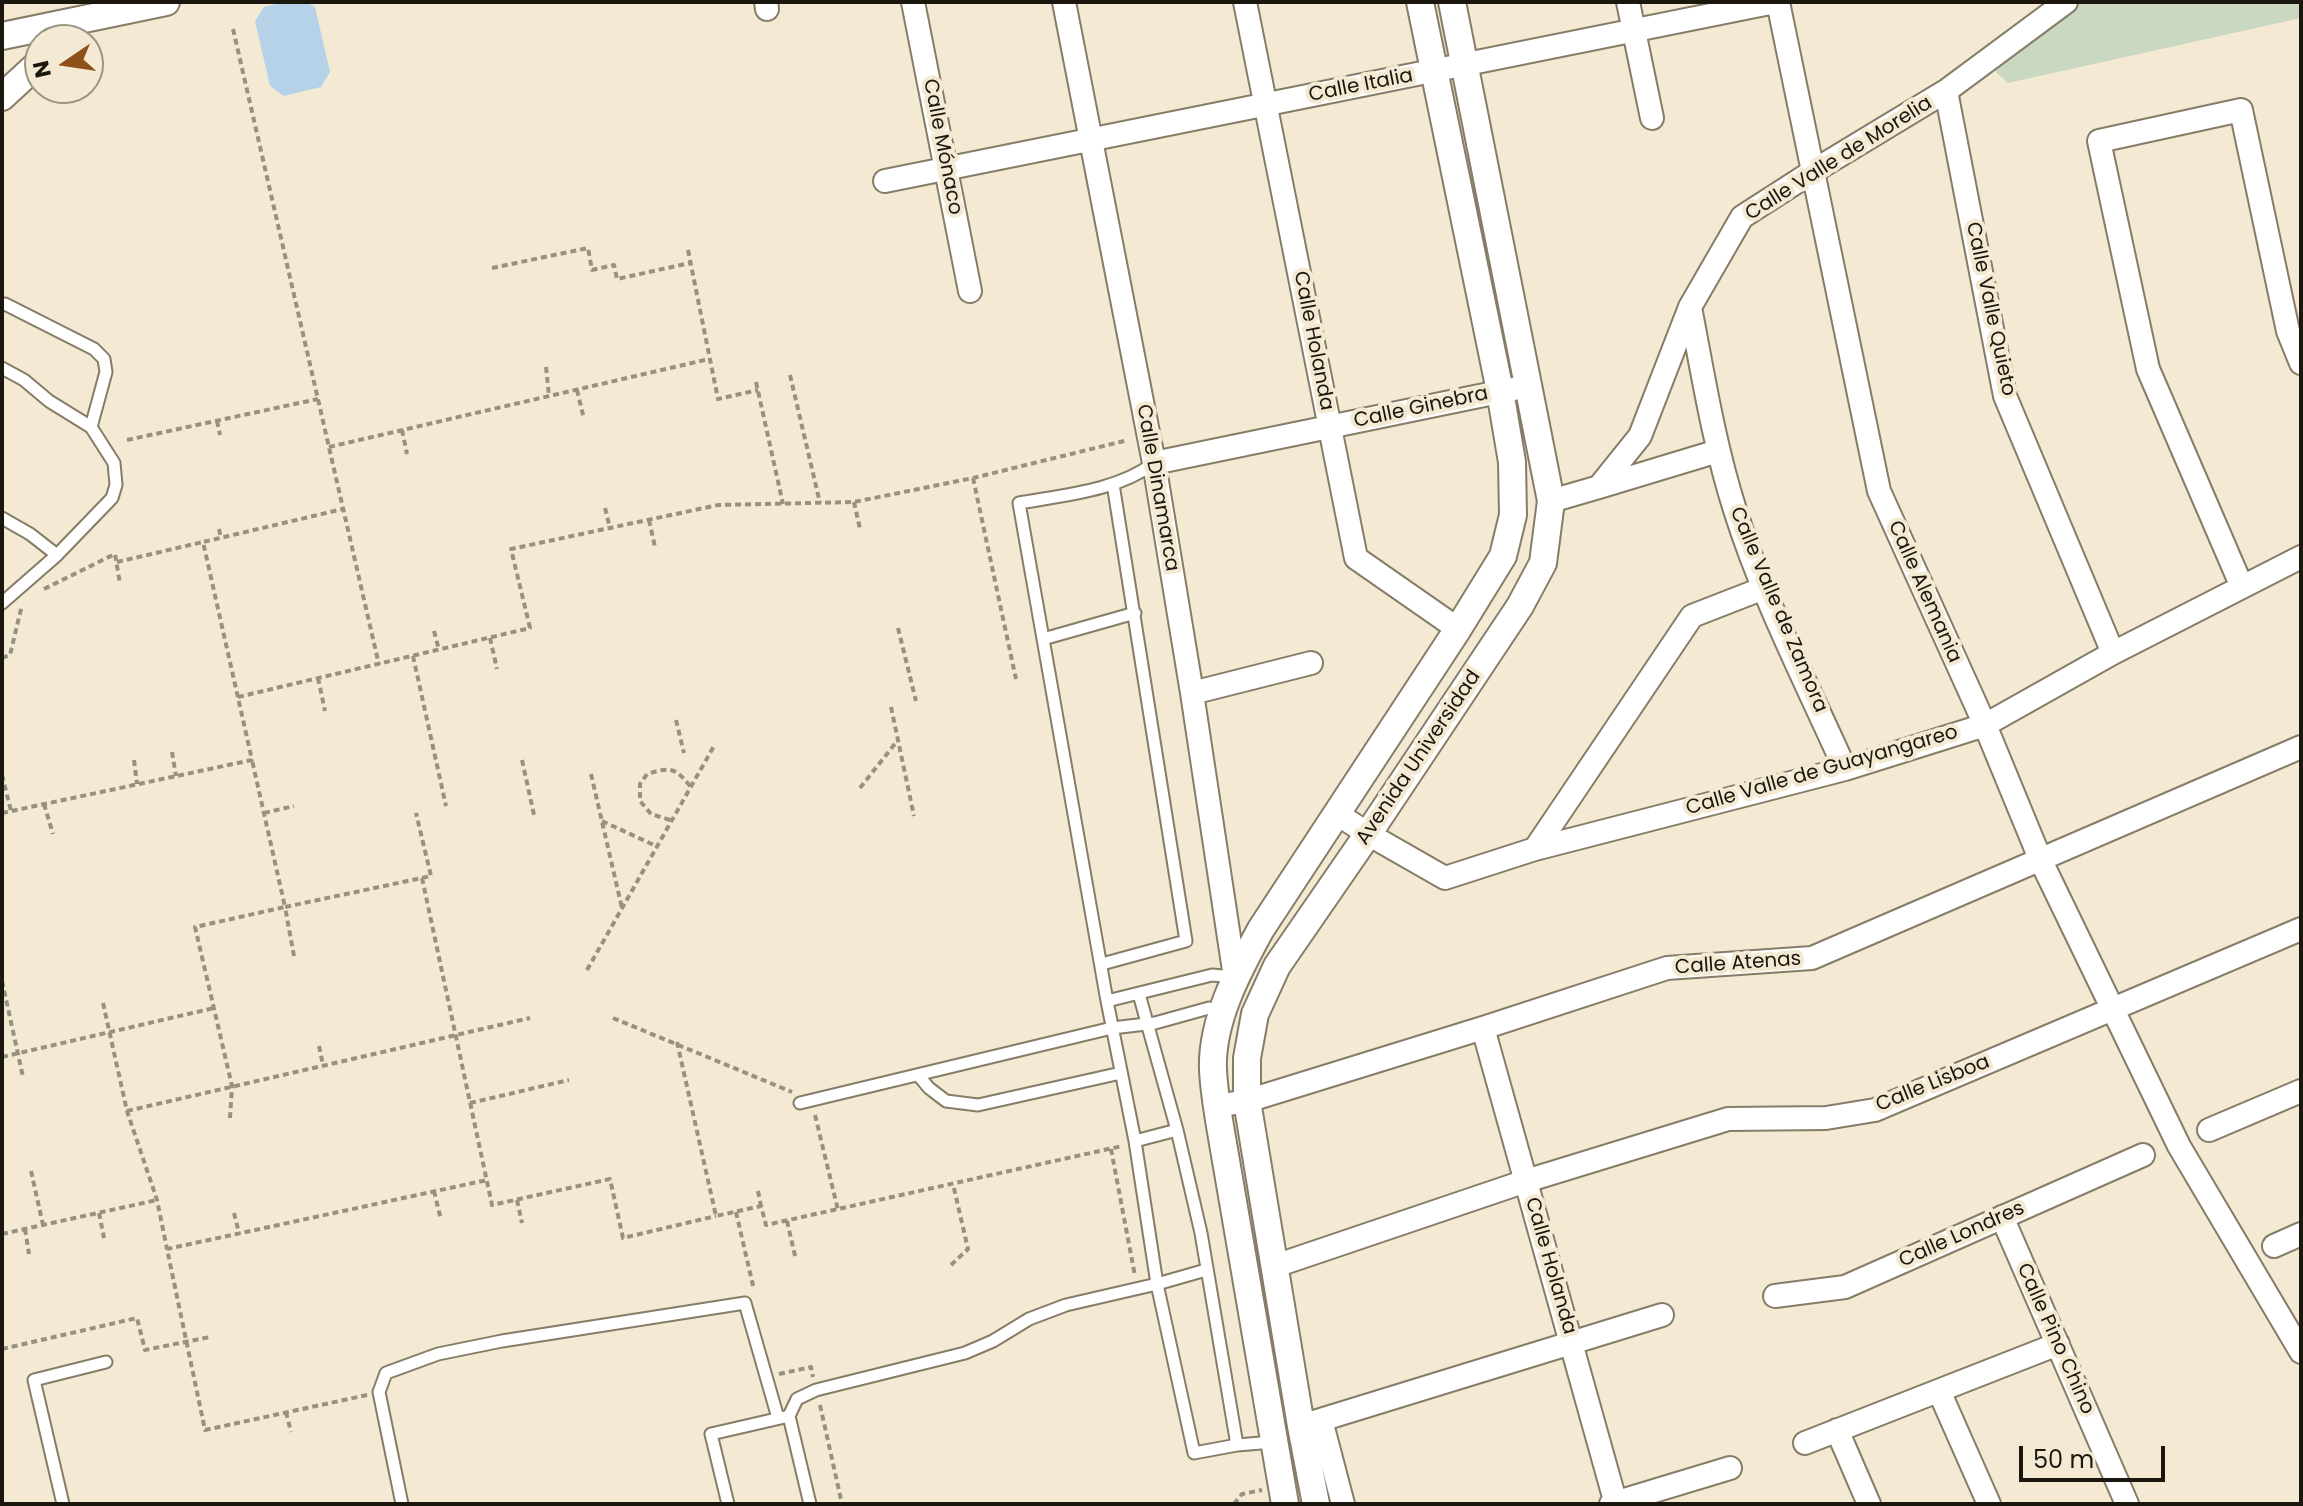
<!DOCTYPE html>
<html>
<head>
<meta charset="utf-8">
<style>
  body { margin:0 }
  #map { position:relative; width:2303px; height:1506px; overflow:hidden; background:#f4e9d2; font-family:Poppins,sans-serif }
  canvas { display:block }
  .frame { position:absolute; inset:0; border:4px solid #1b170f; pointer-events:none }
  .north { position:absolute; left:24px; top:24px; width:80px; height:80px; box-sizing:border-box; background:#f4e9d2; border:2px solid #9d9584; border-radius:50%; rotate:257deg; font-size:22px; font-weight:700; line-height:32px; text-align:center; color:#1b170f }
  .north::after { content:''; display:block; margin:auto; width:28px; height:36px; background:#90501a; clip-path:polygon(50% 0,100% 100%,50% 72%,0 100%) }
  .scale { position:absolute; left:2019px; top:1446px; width:146px; height:36px; box-sizing:border-box; border:4px solid #1b170f; border-top:0; padding-left:10px; font-size:24px; line-height:28px; white-space:nowrap; color:#1b170f; -webkit-text-stroke:6px #f4e9d2; paint-order:stroke }
</style>
</head>
<body>
<div id="map">
<canvas width="2303" height="1506"></canvas>
<div class="frame"></div>
<div class="north">N</div>
<div class="scale">50 m</div>
</div>
<script>
const ctx = document.querySelector('canvas').getContext('2d');
ctx.lineJoin = 'round';
function paint(path, color) {
  ctx.fillStyle = color;
  ctx.fill(path, 'evenodd');
}
function stroke(path, color, width, dash) {
  ctx.strokeStyle = color;
  ctx.lineWidth = width;
  ctx.lineCap = dash ? 'butt' : 'round';
  ctx.setLineDash(dash || []);
  ctx.stroke(path);
}
function drawText(font, color, halo, rows, align = 'center') {
  ctx.font = font + ' Poppins,sans-serif';
  ctx.lineWidth = 8;
  ctx.setLineDash([]);
  ctx.textBaseline = 'middle';
  ctx.strokeStyle = halo;
  ctx.fillStyle = color;
  for (const [text, x, y, turn = 0] of rows) {
    ctx.save();
    ctx.translate(x, y);
    ctx.rotate((+turn || 0) * Math.PI / 180);
    ctx.textAlign = isNaN(turn) ? turn : align;
    if (halo) ctx.strokeText(text, 0, 0);
    ctx.fillText(text, 0, 0);
    ctx.restore();
  }
}
const green = new Path2D(`
  M2074,2H2301V18L2008,83L1995,71L2058,10Z`);
const water = new Path2D(`
  M284,2H306L315,7L330,72L321,87L284,96L270,86L255,21L264,7Z`);
const path = new Path2D(`
  M233,29L379,665
  M688,250L718,399L758,390
  M492,268L588,248L592,270L614,265L617,279L690,263
  M546,367L549,396
  M790,375L820,503
  M756,382L783,504
  M577,390L584,419
  M217,421L220,435
  M402,430L407,454
  M127,440L318,399
  M329,447L709,359
  M973,478L1016,679
  M854,502L860,529
  M605,508L610,528
  M649,520L655,547
  M219,529L221,538
  M117,562L203,542
  M44,589L115,554L120,584
  M898,628L916,701
  M434,631L439,650
  M490,638L497,669
  M413,656L446,806
  M2,658L10,655L22,605
  M318,678L325,711
  M238,697L530,628L511,549L718,505L854,502L973,478L1128,440
  M891,707L914,816
  M676,720L684,753
  M172,752L176,776
  M134,760L137,784
  M522,760L534,815
  M591,774L622,908
  M2,775L11,811
  M860,788L898,740
  M44,804L53,834
  M2,813L252,760L203,542L343,509
  M264,813L294,806
  M670,820L651,814L640,801V784L647,774C670,767 675,767 690,786
  M602,821L656,846
  M422,878L492,1205L610,1179L623,1238L716,1216
  M294,956L285,907L431,876L416,813
  M587,970L714,746
  M2,981L23,1077
  M103,1003L127,1111L157,1200L167,1249
  M613,1018L792,1092
  M677,1042L716,1216L761,1206L766,1225L1122,1146
  M319,1046L323,1065
  M2,1057L214,1008
  M470,1103L569,1080
  M127,1111L530,1018
  M815,1115L838,1210
  M230,1118L232,1086L195,927L285,907L252,760
  M1111,1149L1135,1276
  M31,1171L43,1225
  M434,1191L441,1220
  M758,1191L761,1206
  M517,1200L522,1223
  M736,1212L754,1290
  M99,1213L104,1238
  M234,1213L239,1233
  M787,1221L796,1260
  M25,1229L29,1254
  M2,1234L157,1200
  M951,1265L968,1249L953,1184
  M2,1349L137,1318L145,1350L210,1337
  M779,1374L811,1367L813,1377
  M367,1395L205,1430L167,1249L487,1180
  M820,1405L842,1504
  M286,1412L291,1432
  M1234,1504L1242,1494L1262,1490`);
const service = new Path2D(`
  M2,304H5L94,349L104,359L106,372L91,427
  M2,368L24,380L49,401L91,427L114,463L116,485L112,498L57,555L2,603
  M2,518L30,534L57,555
  M1043,639L1135,613
  M1102,964L1186,941L1113,484
  M1139,994L1177,1130L1201,1233L1237,1445L1194,1453L1157,1284L1135,1141L1107,1001L1019,503C1064,495 1117,491 1154,463
  M1107,1001L1212,975L1235,977
  M918,1075L929,1088L946,1101L978,1105L1121,1073
  M800,1103L1112,1028L1155,1023L1209,1008L1222,1012
  M1135,1141L1177,1130
  M1237,1445L1273,1442
  M63,1504L34,1380L106,1362
  M402,1504L379,1392L386,1373L438,1354L502,1341L745,1303L778,1418
  M728,1504L711,1434L785,1417
  M810,1504L789,1416L797,1399L816,1390L965,1353L993,1341L1029,1319L1066,1305L1157,1284L1206,1270`);
const minor = new Path2D(`
  M766,2L767,9
  M913,2L970,291
  M1064,2L1154,463L1192,693L1235,977
  M1245,2L1356,558L1458,629
  M1628,2L1652,118
  M1778,2L1879,491L1985,725L2041,861L2179,1146L2301,1352
  M1946,91L2005,396L2113,653
  M885,181L1775,2
  M1690,307C1703,375 1714,444 1735,510C1763,599 1807,684 1845,769
  M1154,463L1528,386
  M1599,487L1718,451
  M1551,501L1599,487L1640,436L1690,307L1742,217L1812,172L1946,91L2066,2
  M2242,587L2148,369L2099,141L2241,110L2288,331L2301,363
  M1192,693L1311,663
  M1336,813L1368,834L1445,878L1535,849L1845,769L1985,725L2113,653L2301,557
  M1535,849L1692,616L1764,588
  M1483,1028L1616,1504
  M1217,1106L1247,1101L1483,1028L1667,968L1812,958L2301,747
  M2209,1130L2301,1091
  M2002,1217L2127,1504
  M2274,1246L2301,1234
  M1275,1266L1526,1181L1728,1119L1826,1118L1875,1110L2301,929
  M1775,1296L1845,1287L2143,1155
  M1939,1391L1989,1504
  M1321,1420L1343,1504
  M1301,1426L1662,1315
  M1837,1430L1869,1504
  M1805,1443L2058,1344
  M1611,1504L1730,1468`);
const tertiary = new Path2D(`
  M2,36L166,2
  M2,97L40,62
  M1285,1504L1220,1126C1217,1108 1214,1089 1213,1070C1211,1021 1238,971 1261,929L1458,629L1503,556L1513,515L1512,462L1500,391L1420,2
  M1316,1504L1301,1426L1247,1101V1058L1255,1014L1277,966L1368,834L1520,606L1543,563L1551,501L1452,2`);
const streetNames = [
  ["Calle Italia",1361,86,-11],
  ["Calle Mónaco",942,147,79],
  ["Calle Valle de Morelia",1839,159,-32],
  ["Calle Valle Quieto",1990,309,78],
  ["Calle Holanda",1313,341,79],
  ["Calle Ginebra",1421,408,-12],
  ["Calle Dinamarca",1157,488,80],
  ["Calle Alemania",1924,592,66],
  ["Calle Valle de Zamora",1778,610,67],
  ["Avenida Universidad",1419,758,-56],
  ["Calle Valle de Guayangareo",1822,771,-16],
  ["Calle Atenas",1738,964,-4],
  ["Calle Lisboa",1933,1084,-22],
  ["Calle Londres",1962,1235,-24],
  ["Calle Holanda",1550,1266,74],
  ["Calle Pino Chino",2055,1339,66]
];
paint(green, '#cad8c2');
paint(water, '#b5d2e9');
stroke(service, '#867c67', 15);
stroke(minor, '#867c67', 26);
stroke(tertiary, '#867c67', 30);
stroke(path, '#999180', 4, [6, 4]);
stroke(service, '#fff', 11);
stroke(minor, '#fff', 22);
stroke(tertiary, '#fff', 26);
drawText('20px', '#1b170f', '#f4e9d2', streetNames);
</script>
</body>
</html>
